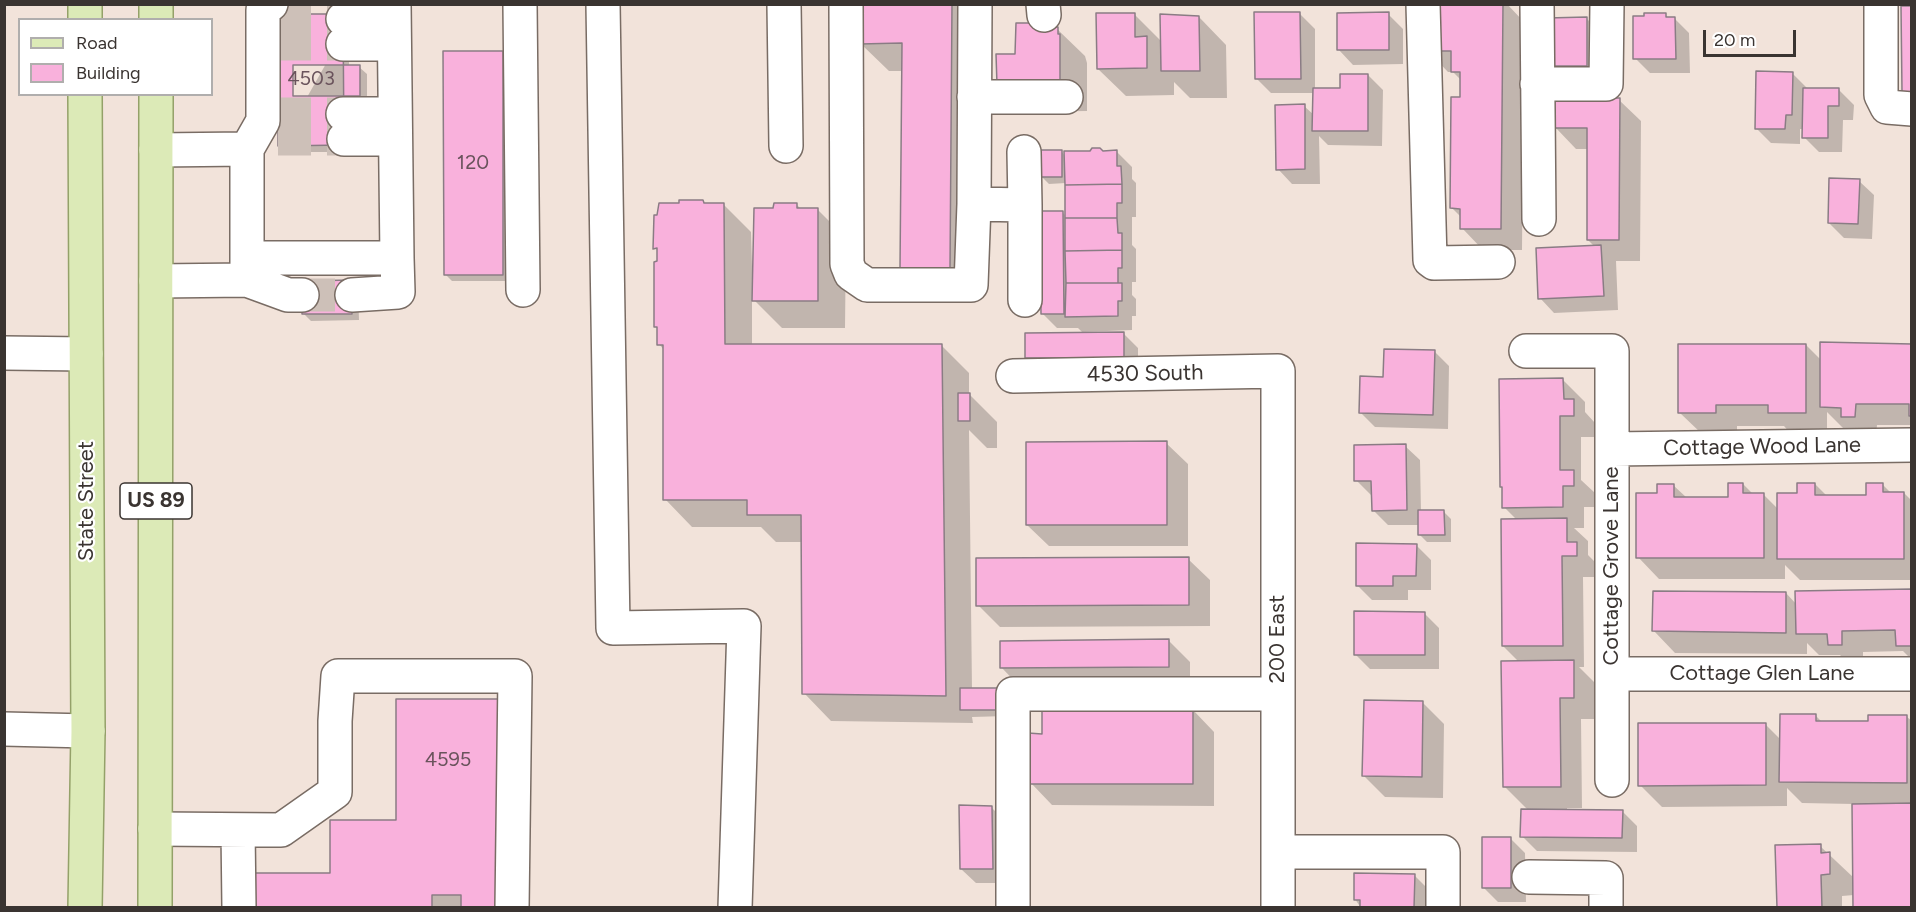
<!DOCTYPE html>
<html>
<head>
<meta charset="utf-8">
<style>
  body { margin:0 }
  #map { position:relative; width:1916px; height:912px; overflow:hidden; background:#f2e3da; font-family:Figtree,sans-serif }
  canvas { display:block }
  .frame { position:absolute; inset:0; border:6px solid #3a3431; pointer-events:none }
  .legend { position:absolute; left:18px; top:18px; width:195px; height:78px; box-sizing:border-box; background:#fff; border:2px solid #b0aead; margin:0; padding:8px 10px; list-style:none; font-size:18px; color:#3a3431 }
  .legend li { display:flex; align-items:center; gap:12px; height:30px }
  .legend b { width:30px; border:2px solid #b0aead }
  .scale { position:absolute; left:1703px; top:30px; width:93px; height:27px; box-sizing:border-box; border:3px solid #3a3431; border-top:0; padding-left:8px; font-size:18px; line-height:21px; white-space:nowrap; color:#3a3431; -webkit-text-stroke:4px #fff; paint-order:stroke }
</style>
</head>
<body>
<div id="map">
<canvas width="1916" height="912"></canvas>
<div class="frame"></div>
<ul class="legend">
<li><b style="height:8px;background:#dceab7"></b>Road</li>
<li><b style="height:16px;background:#f9b1dc"></b>Building</li>
</ul>
<div class="scale">20 m</div>
</div>
<script>
const ctx = document.querySelector('canvas').getContext('2d');
ctx.lineJoin = 'round';
function paint(path, color) {
  ctx.fillStyle = color;
  ctx.fill(path, 'evenodd');
}
function stroke(path, color, width, dash) {
  ctx.strokeStyle = color;
  ctx.lineWidth = width;
  ctx.lineCap = dash ? 'butt' : 'round';
  ctx.setLineDash(dash || []);
  ctx.stroke(path);
}
function drawText(font, color, halo, rows, align = 'center') {
  ctx.font = font + ' Figtree,sans-serif';
  ctx.lineWidth = 4.5;
  ctx.setLineDash([]);
  ctx.textBaseline = 'middle';
  ctx.strokeStyle = halo;
  ctx.fillStyle = color;
  for (const [text, x, y, turn = 0] of rows) {
    ctx.save();
    ctx.translate(x, y);
    ctx.rotate((+turn || 0) * Math.PI / 180);
    ctx.textAlign = isNaN(turn) ? turn : align;
    if (halo) ctx.strokeText(text, 0, 0);
    ctx.fillText(text, 0, 0);
    ctx.restore();
  }
}
const shadow = new Path2D(`
  M4,4L6,6V33H4Z
  M862,4H955L979,29L977,296L929,295L902,267L903,71H889L861,44Z
  M1427,4H1507L1524,22L1522,250H1483L1462,228V218L1452,208L1462,81L1453,72H1448L1427,50Z
  M1134,14L1162,42L1199,17L1226,45L1227,98H1190L1174,82V95L1126,96L1098,69Z
  M1300,14L1315,29V90H1341L1368,75L1383,90L1382,146L1328,145L1319,136L1320,184H1292L1278,169L1304,106L1314,115V93H1271L1256,78Z
  M1388,14L1403,29V64L1353,65L1339,50Z
  M1666,15L1669,19H1675L1689,33L1690,73H1650L1635,58Z
  M1587,19L1601,33V80H1563L1548,65Z
  M349,23V67H359L367,74V103L350,152H287L280,145Z
  M1057,29L1085,56L1087,63V111L1026,112L1017,56Z
  M502,52L510,60V281H452L445,274Z
  M1792,73L1807,88L1839,90L1854,105L1853,120H1843L1842,152H1819L1804,137V129H1800V144L1771,143L1756,128Z
  M1619,100L1641,121L1640,261H1616L1618,310L1554,313L1540,298L1595,247L1588,240L1589,149H1576L1555,127Z
  M1062,152L1065,156L1117,152L1132,167V179L1136,183V217H1132V245L1136,249V282H1132V295L1136,299V316H1132V330L1082,332L1078,328H1057L1042,313L1063,213L1066,216V183L1049,184L1042,177Z
  M1859,181L1874,195L1872,239L1844,238L1829,223Z
  M703,201L706,205H724L751,232L752,267H754L774,209L796,204L802,210H818L846,238L845,328H782L752,298V345H941L969,373V394L997,422V448H987L969,430L972,690L1007,716L972,717L973,723L831,721L804,693L803,542H776L761,527H692L665,499L664,350L659,344V330L655,326L658,251L655,248Z
  M358,289L359,320L311,321L304,314Z
  M1124,334L1138,348V372L1041,373L1026,358Z
  M1806,345L1822,361L1912,345V425H1877L1876,438H1864L1855,429L1843,428L1827,412V434H1791L1784,426H1737V434H1702L1680,413Z
  M1435,352L1449,366L1448,429L1375,427L1361,413Z
  M1563,380L1585,402V412L1595,423V437H1581V480L1595,493V507H1584V528H1574L1588,541V555L1598,565V577H1583L1584,667H1579L1595,683V719H1581L1582,808H1567V811H1622L1637,826V852L1537,851L1522,836L1528,810L1504,786L1519,662L1503,646L1517,520L1504,507Z
  M1166,443L1188,464V546H1049L1027,525Z
  M1405,446L1420,460L1421,512H1444L1451,519V542H1427L1420,535V525H1388L1373,510V495H1371L1356,480Z
  M1743,484L1753,494H1763L1778,509L1815,484L1827,496H1867L1883,485L1891,493H1904L1912,501V580H1800L1785,565V579H1659L1638,557L1659,494L1673,485L1687,498H1730Z
  M1416,545L1431,560V590H1408V600H1372L1357,585Z
  M1188,559L1210,580V626L1000,627L978,605Z
  M1912,591V660L1903,651L1863,652V666H1851L1840,655H1819L1807,643V654L1675,653L1654,631L1786,593L1797,605Z
  M1424,613L1439,628V669H1370L1355,654Z
  M1168,640L1190,662V688L1023,690L1002,668Z
  M1422,702L1444,724L1443,798L1385,797L1364,776Z
  M1193,710L1214,732V806L1052,805L1031,783L1044,735Z
  M1816,716L1823,723H1869L1907,717L1912,721V908L1854,895L1842,896V908H1778L1820,846L1854,878L1853,804L1802,803L1787,788V806L1662,807L1640,785L1765,724L1781,740Z
  M991,807L1006,822L1007,883H976L961,869Z
  M331,822L515,908H251L331,874Z
  M1510,838L1525,853L1526,902H1498L1484,888Z
  M1414,875L1436,897L1435,908H1361L1355,899Z`);
const building = new Path2D(`
  M860,4H952L950,269L900,268L902,43L860,44Z
  M1425,4H1503L1501,229H1460V209L1450,208L1451,97H1460V72H1451V51H1425Z
  M1901,6H1912V92H1902Z
  M1254,12H1300L1301,79H1255Z
  M1389,12V50H1337V13Z
  M1096,13H1135V37L1147,36V68L1097,69Z
  M1644,13H1666V17H1675L1676,59H1633V16H1644Z
  M278,14H343L344,145L278,146Z
  M1160,14L1199,16L1200,71H1161Z
  M1587,17V66H1547V18Z
  M1016,23H1041V27H1058V34H1060V84L997,85L996,54H1015Z
  M443,51H503V275H444Z
  M293,65H360V96H293Z
  M1756,71L1793,72L1792,115H1786L1785,129H1755Z
  M1340,74H1368V131H1312L1313,88H1340Z
  M1803,88H1839V106H1828V138H1802Z
  M1554,98H1620L1619,240H1587V128H1553Z
  M1305,104V169L1276,170L1275,105Z
  M1092,148H1100L1103,151L1117,150V166H1121L1122,184L1065,185L1064,151H1090Z
  M1040,150H1062V177H1040Z
  M1829,178L1860,179L1858,224L1828,223Z
  M1122,184V203H1117V218H1065V185Z
  M679,200H703L704,203H724L725,344H942L946,696L802,694L801,515H747V500H663V345H657V327H654V262L657,261V248L653,249L654,215H657L659,203H679Z
  M774,203H797V208H818V301H752L754,208H773Z
  M1040,211H1063L1064,314H1041Z
  M1065,218H1117L1118,233H1122V250L1065,251Z
  M1601,245L1604,296L1538,299L1536,248Z
  M1122,250V268H1118V283H1066L1065,251Z
  M352,280V314H302V281Z
  M1066,283H1122V301H1118V316L1065,317Z
  M1124,332V358H1025V333Z
  M1820,342L1912,344V416H1909V404H1856L1855,417H1841V408L1820,407Z
  M1678,344H1806V413H1768V405H1716V413H1678Z
  M1384,349L1435,350L1433,415L1359,413L1360,376L1383,377Z
  M1563,378L1564,399H1574V416H1560V470H1574V486H1563V507L1502,508V487H1500L1499,379Z
  M958,393H970V421H958Z
  M1167,441V525H1026V442Z
  M1406,444L1407,510L1372,511L1371,481H1354V445Z
  M1728,483H1743V493H1764V558H1636V493H1657V484H1674V497H1728Z
  M1797,483H1815V495H1866V483H1883V492H1904V559H1777V493H1797Z
  M1418,510H1444L1445,535H1418Z
  M1567,518V542H1577V556H1562L1563,646H1502L1501,519Z
  M1356,543L1417,544L1416,576H1393V586H1356Z
  M1189,557V605L976,606V558Z
  M1912,589V646H1896L1895,630L1842,631V645H1828L1827,634H1796L1795,591Z
  M1653,591L1786,592V633L1652,631Z
  M1354,611L1425,612V655H1354Z
  M1169,639V667L1000,668V641Z
  M1574,660V698H1560L1561,787H1503L1501,661Z
  M960,688H1000L1001,710H960Z
  M396,699H500L501,908H461V895H432V908H249V873H330V820H396Z
  M1364,700L1423,701L1422,777L1362,776Z
  M1042,708H1193V784H1029L1028,733L1042,734Z
  M1780,714H1816V721H1868V715H1907V783L1779,782Z
  M1638,723H1766V785L1638,786Z
  M1912,803V908H1853L1852,804Z
  M959,805L992,806L993,869H960Z
  M1521,809L1623,810L1622,838L1520,837Z
  M1482,837H1511V888H1482Z
  M1821,844V853L1830,852V874L1821,875L1822,908H1777L1775,845Z
  M1354,873L1415,874L1414,908H1360V900H1354Z`);
const minorTunnel = new Path2D(`
  M278,19H343
  M278,44H343
  M278,114H343
  M278,139H344
  M302,295H352`);
const minor = new Path2D(`
  M520,4L523,290
  M603,4L613,628L744,626L735,908
  M784,4L786,146
  M846,4L847,264L851,274L867,285H971L974,204L975,4
  M1043,4L1044,15
  M1423,4L1430,260L1434,263L1498,262
  M1537,4L1539,219
  M1881,4V95L1887,107L1912,109
  M343,19H394
  M343,44H394
  M1537,84H1606L1607,4
  M974,97H1066
  M343,114H395
  M344,139H395
  M156,150L247,149L263,121V10L271,4
  M974,204L1025,205L1024,152
  M1025,205V300
  M247,258H397L394,4
  M247,280L288,295H302
  M156,281L247,280V149
  M352,295L398,292L397,258
  M1526,351H1612V780
  M4,353L86,354
  M1013,376L1278,371V908
  M1612,449L1912,445
  M1612,674H1912
  M4,729L88,731
  M155,829L281,830L335,792V721L338,676H515L512,908
  M238,830L239,908
  M1278,852H1443V908
  M1529,877L1606,878V908
  M1013,908V694H1278`);
const major = new Path2D(`
  M85,4V20
  M156,4V20
  M85,94L88,731L85,908
  M155,908L156,94`);
const numberNames = [
  ["4503",311,79],
  ["120",473,163],
  ["4595",448,760]
];
const shields = [
  [156,501,72]
];
const shieldNames = [
  ["US 89",156,501]
];
const streetNames = [
  ["4530 South",1145,374,-1],
  ["Cottage Wood Lane",1762,447,-1],
  ["State Street",87,501,-90],
  ["Cottage Grove Lane",1612,566,-90],
  ["200 East",1278,639,-90],
  ["Cottage Glen Lane",1762,674]
];
paint(shadow, '#0003');
paint(building, '#f9b1dc');
stroke(building, '#8a7c84', 1.5);
stroke(minorTunnel, '#cdc0b8', 33, [33, 16]);
stroke(minor, '#796c64', 36);
stroke(major, '#94a169', 36);
stroke(minor, '#fff', 33);
stroke(major, '#dceab7', 33);
drawText('20px', '#6a535c', null, numberNames);
for (const [x, y, w] of shields) {
  const box = new Path2D();
  box.roundRect(x - w / 2, y - 18, w, 36, 4.5);
  ctx.fillStyle = '#fff';
  ctx.fill(box);
  stroke(box, '#3a3431', 1.5);
}
drawText('bold 21px', '#3a3431', null, shieldNames);
drawText('22px', '#3a3431', '#fff', streetNames);
</script>
</body>
</html>
